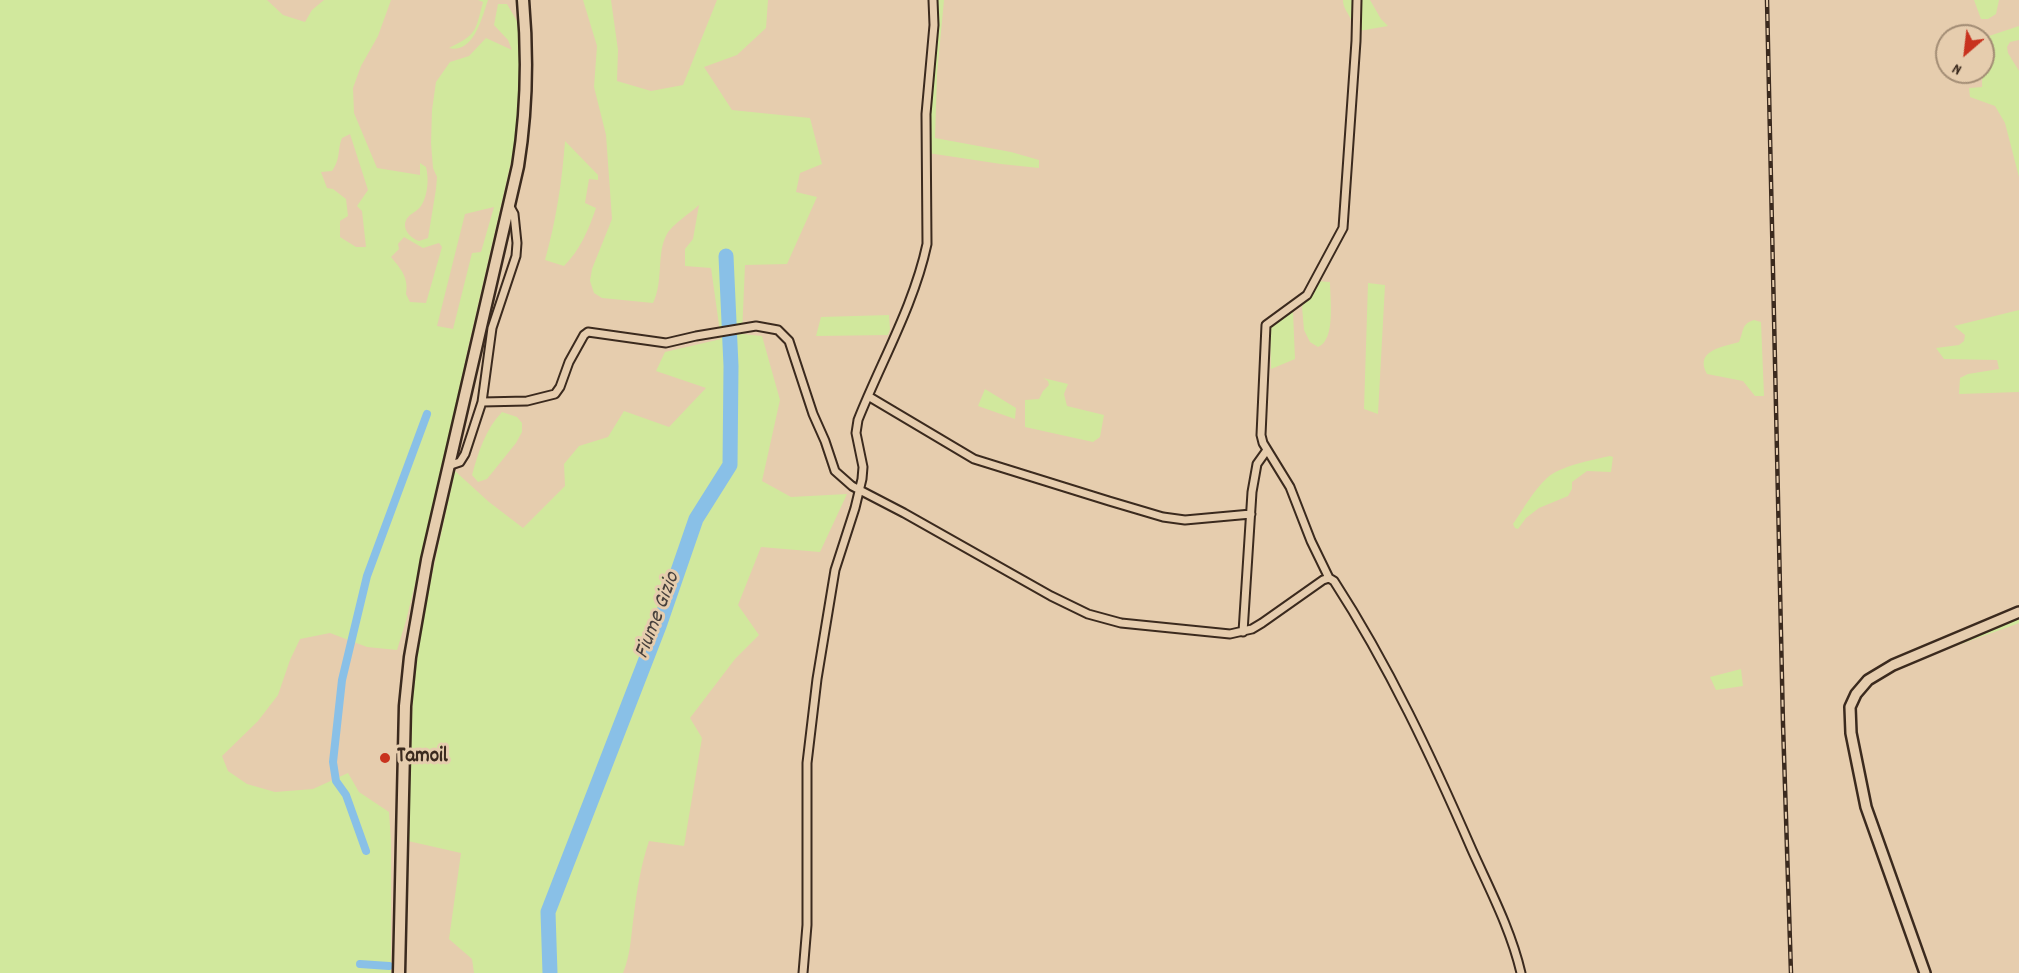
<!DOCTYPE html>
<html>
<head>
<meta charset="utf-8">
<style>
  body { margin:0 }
  #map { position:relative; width:2019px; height:973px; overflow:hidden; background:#e6cdae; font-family:Dekko,sans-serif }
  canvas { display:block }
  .north { position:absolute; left:1935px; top:24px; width:60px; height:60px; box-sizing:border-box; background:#e6cdae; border:2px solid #a28c74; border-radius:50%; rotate:208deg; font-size:16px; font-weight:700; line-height:24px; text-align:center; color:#3b2a1e }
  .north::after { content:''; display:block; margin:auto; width:21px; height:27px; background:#c8321e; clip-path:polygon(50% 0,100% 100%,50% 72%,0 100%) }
</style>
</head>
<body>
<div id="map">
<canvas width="2019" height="973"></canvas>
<div class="north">N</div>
</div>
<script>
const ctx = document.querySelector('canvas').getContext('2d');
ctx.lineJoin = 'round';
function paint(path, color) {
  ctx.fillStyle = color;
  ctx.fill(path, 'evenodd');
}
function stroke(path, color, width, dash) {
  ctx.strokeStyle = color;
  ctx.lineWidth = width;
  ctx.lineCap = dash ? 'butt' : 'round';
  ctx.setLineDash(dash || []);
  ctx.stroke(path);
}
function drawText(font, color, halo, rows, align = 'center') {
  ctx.font = font + ' Dekko,sans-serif';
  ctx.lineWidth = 6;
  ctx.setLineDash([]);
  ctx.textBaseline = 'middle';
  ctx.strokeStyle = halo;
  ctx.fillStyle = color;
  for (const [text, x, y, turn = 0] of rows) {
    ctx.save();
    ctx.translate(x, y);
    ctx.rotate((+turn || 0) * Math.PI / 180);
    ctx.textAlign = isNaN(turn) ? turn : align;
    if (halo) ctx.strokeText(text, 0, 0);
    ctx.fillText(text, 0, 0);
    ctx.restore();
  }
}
const green = new Path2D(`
  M0,0H267L283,15L305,22L312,10L324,0H391L378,36L361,66L353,88L354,113L377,168L420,175V163L426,167C429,179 428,195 421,206C418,210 414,212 410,215C399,225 408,237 419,241L428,238L436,189L437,177L433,168L431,143L432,110L436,82L450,62L469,56L486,38L512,50L508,40L494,25L498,4H507L518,23L519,32L521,88L519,116L514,149L466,357L451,435L406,621L397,650L367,647L330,633L300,639L290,660L278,695L258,721L222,756L228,771L247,784L275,792L313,789L348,773L359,792L389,812L391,841V973H0ZM350,134L368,190L357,206L362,211L366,247H356L340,237V221L348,216L346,199L333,189L327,188L321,172L332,171C341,158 337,151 342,138ZM494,207L481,252L472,253L453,329L437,326L465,214ZM404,237L423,248L439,243L442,247L426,303L410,302L406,294C409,278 401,269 391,257L399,249L398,244Z
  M478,0H488C482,17 474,54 449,48C477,34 475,32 483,2Z
  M583,0H611L618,50L617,81L651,91L683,85L717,0H768L766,28L737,55L704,67L732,110L810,118L822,164L800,173L796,192L817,197L787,264L745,265L742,334L762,336L780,400L762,481L791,497L847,494L820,552L761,547L738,605L759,635L735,659L690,718L702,738L684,846L649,841C641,865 637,889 634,914C631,934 631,954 623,973H474L472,959L449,939L461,853L408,841L413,688L424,611L455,471L489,502L523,528L565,486L564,464L579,446L608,437L624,411L669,427L706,388L656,371L665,352L721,339L711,268L685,266V249L693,239L699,205C690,213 672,225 667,234C656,253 664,281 653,303L602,298L594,293L590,281L592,269L612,219L606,135L594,87L597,46Z
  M938,0H944L937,74L935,138L1011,152L1039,160V168L1001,164L928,153L930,96Z
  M1343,0H1370L1381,19L1388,26L1353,32C1353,14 1343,12 1343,0Z
  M1974,0H1999L1996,14L1988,19H1981Z
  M2019,26V40L2010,42L2007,47L2008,53L2019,71V177L2005,123L1995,106L1970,97L1969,88L1982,87L1983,38Z
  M565,141L598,175V180L589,179L585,203L596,208C589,229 580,250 564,266L545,260C556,221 562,182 565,141Z
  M1317,281L1330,282C1330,299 1336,340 1318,347L1310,342L1304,330L1302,307Z
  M1368,283L1385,285L1378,414L1364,409Z
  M2019,310V392L1959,394L1960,378L1968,374L1999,369L1997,360L1944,359L1936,348L1959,345L1964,341L1965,335L1954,326Z
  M1293,312L1295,359L1271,369L1270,325Z
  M889,315L890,329L888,335L816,336L821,317Z
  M1754,320L1761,322L1764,396H1755L1743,381L1707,374C1694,350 1723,347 1739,342C1744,331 1741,324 1754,320Z
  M1043,378L1068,384L1064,394L1067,406L1104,415L1100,437L1093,442L1025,427V400L1039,399L1043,391L1049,385L1048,381Z
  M985,389L1016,408L1015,419L978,406Z
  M502,412L517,417L522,423V432L516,443L487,479L478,482L472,475C478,453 486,428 502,412Z
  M1610,456L1613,457L1611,472L1587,471L1572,482V489L1568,496L1539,508L1526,518L1518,529L1515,528L1513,524C1524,508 1533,491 1547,478C1560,466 1592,460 1610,456Z
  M2019,616V623L2014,625L1944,650L1942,647Z
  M1741,669L1743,686L1716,690L1710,677Z`);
const canal = new Path2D(`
  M366,851L346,795L336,781L333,762L342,680L367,576L427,414
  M360,964L389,966`);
const river = new Path2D(`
  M550,973L548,912L659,626L696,519L730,465L731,366L726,256`);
const minor = new Path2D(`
  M1357,0L1356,41L1343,228L1307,295L1266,325L1261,435L1263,443L1290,487L1311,541L1329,578L1334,581C1389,666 1432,758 1472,850C1490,890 1511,930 1521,973
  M868,396L974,459L1109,501L1163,517L1185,520L1251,514
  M482,402L527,401L555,394L560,387L569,362L584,335L588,332L666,343L696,336L756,326L778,330L789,341L813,414L825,441L835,471L852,486L904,513L1051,596L1088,614L1121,623L1230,634L1252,629L1262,623L1323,580L1329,578
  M451,465L460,462L465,454L482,402L492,328L516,256L517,243L514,214L509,205
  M1243,632L1252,492L1257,464L1267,450
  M803,973L807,925V763L817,679L835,570L855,508L862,479L863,467L856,433L858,420C881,362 914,305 927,244L926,114L934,25L933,0`);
const secondary = new Path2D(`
  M1925,973L1866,807L1851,733L1850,707L1856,694L1868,680L1893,665L2019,612`);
const primary = new Path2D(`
  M399,973L405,706L410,657L427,560L518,166C527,110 528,56 523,0`);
const rail = new Path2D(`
  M1767,0L1783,724L1791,973`);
const markers = [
  [385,758,6,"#c8321e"]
];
const poiNames = [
  ["Tamoil",397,758]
];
const waterNames = [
  ["Fiume Gizio",659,616,-69]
];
paint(green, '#d1e89d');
stroke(canal, '#89c0e7', 8);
stroke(river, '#89c0e7', 15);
stroke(minor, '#3b2a1e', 11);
stroke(secondary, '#3b2a1e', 14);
stroke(primary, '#3b2a1e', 15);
stroke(minor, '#e6cdae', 7);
stroke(secondary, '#e6cdae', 9);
stroke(primary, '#e6cdae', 10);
stroke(rail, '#3b2a1e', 4.5);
stroke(rail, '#e6cdae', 2, [7]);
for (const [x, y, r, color] of markers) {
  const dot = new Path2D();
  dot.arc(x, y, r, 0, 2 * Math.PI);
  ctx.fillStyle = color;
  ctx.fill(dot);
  stroke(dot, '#e6cdae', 2);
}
drawText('bold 21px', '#3b2a1e', '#e6cdae', poiNames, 'left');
drawText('italic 22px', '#47403c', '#e6cdae', waterNames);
</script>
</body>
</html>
